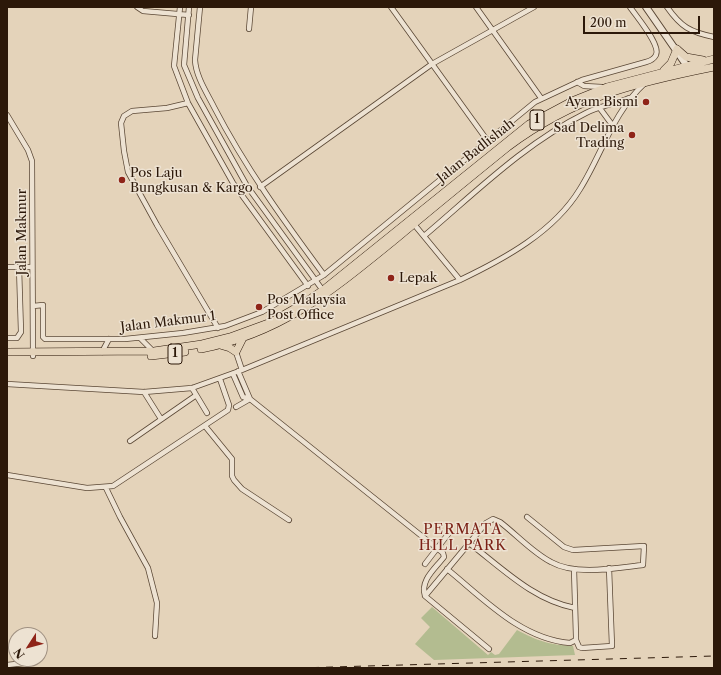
<!DOCTYPE html>
<html>
<head>
<meta charset="utf-8">
<style>
  body { margin:0 }
  #map { position:relative; width:721px; height:675px; overflow:hidden; background:#e4d3ba; font-family:"Libre Caslon Text",serif }
  canvas { display:block }
  .frame { position:absolute; inset:0; border:8px solid #2c1809; pointer-events:none }
  .north { position:absolute; left:8px; top:627px; width:40px; height:40px; box-sizing:border-box; background:#ede2d2; border:1px solid #a09182; border-radius:50%; rotate:234deg; font-size:11px; font-weight:700; line-height:16px; text-align:center; color:#2c1809 }
  .north::after { content:''; display:block; margin:auto; width:14px; height:18px; background:#8f2418; clip-path:polygon(50% 0,100% 100%,50% 72%,0 100%) }
  .scale { position:absolute; left:583px; top:16px; width:117px; height:18px; box-sizing:border-box; border:2px solid #2c1809; border-top:0; padding-left:5px; font-size:12px; line-height:14px; white-space:nowrap; color:#2c1809; -webkit-text-stroke:3px #ede2d2; paint-order:stroke }
</style>
</head>
<body>
<div id="map">
<canvas width="721" height="675"></canvas>
<div class="frame"></div>
<div class="north">N</div>
<div class="scale">200 m</div>
</div>
<script>
const ctx = document.querySelector('canvas').getContext('2d');
ctx.lineJoin = 'round';
function paint(path, color) {
  ctx.fillStyle = color;
  ctx.fill(path, 'evenodd');
}
function stroke(path, color, width, dash) {
  ctx.strokeStyle = color;
  ctx.lineWidth = width;
  ctx.lineCap = dash ? 'butt' : 'round';
  ctx.setLineDash(dash || []);
  ctx.stroke(path);
}
function drawText(font, color, halo, rows, align = 'center') {
  ctx.font = font + ' "Libre Caslon Text",serif';
  ctx.lineWidth = 3;
  ctx.setLineDash([]);
  ctx.textBaseline = 'middle';
  ctx.strokeStyle = halo;
  ctx.fillStyle = color;
  for (const [text, x, y, turn = 0] of rows) {
    ctx.save();
    ctx.translate(x, y);
    ctx.rotate((+turn || 0) * Math.PI / 180);
    ctx.textAlign = isNaN(turn) ? turn : align;
    if (halo) ctx.strokeText(text, 0, 0);
    ctx.fillText(text, 0, 0);
    ctx.restore();
  }
}
const green = new Path2D(`
  M432,607L488,655L491,652L495,655L499,654L517,630C538,641 550,645 573,646L575,655L434,660L415,644L430,627L421,618Z`);
const minor = new Path2D(`
  M137,7L143,11L189,15
  M180,7L174,66L188,103L233,183L308,286
  M189,7L184,65L198,98L247,186L324,292
  M200,7L195,60C196,77 207,93 214,107C245,167 284,221 324,275
  M391,7L487,140
  M476,7L541,98
  M667,7C681,27 690,32 714,37
  M249,29L251,7
  M577,82L584,86L602,87
  M593,99L613,126
  M188,103L167,108L132,111L124,116L121,123L124,151L128,172L157,225L218,328
  M7,115L28,150L32,161L33,356
  M260,187L432,64L534,7
  M413,223L460,280
  M424,236C476,192 525,143 586,113C600,106 615,104 629,98
  M7,267H32
  M33,306L43,305V337L45,339H125L183,333L225,326L262,312L324,275L535,102L582,80L646,62C650,61 654,59 656,55C661,45 636,16 630,7
  M7,338H17L21,332L19,267
  M140,338L153,351
  M102,352L109,339
  M236,352L242,370
  M238,371L250,399
  M233,374L243,397L250,399L443,553L444,557C435,569 420,580 425,596L489,649
  M7,384L144,392L192,388L242,370L460,280C504,259 554,232 580,189C602,154 613,112 645,83
  M192,388L207,413
  M144,392L161,419
  M236,407L250,399
  M205,426L232,459V476L234,480L242,489L289,520
  M130,441L195,396
  M7,475L87,488L113,486L228,410L229,405L220,379
  M106,488L120,517L148,568L157,603L155,636
  M469,543C502,568 533,600 575,608
  M425,564L449,533
  M447,569C484,599 521,639 570,643L576,640V637L574,569
  M425,596L486,523L493,519L500,522C517,535 533,553 551,562C576,576 616,568 643,565L644,546L573,550L564,547L527,517
  M576,640L579,647L582,648L612,646L609,568
  M7,665L25,663L34,659`);
const tertiary = new Path2D(`
  M646,7L689,69`);
const primary = new Path2D(`
  M677,49L686,57L703,60
  M664,70L671,63L677,49
  M220,345L230,348L236,352L243,338
  M201,349C283,333 333,290 396,239C433,208 471,177 508,147C575,97 634,83 714,67
  M7,352L154,351L202,344L230,337L271,322L304,303L323,290L529,124L572,101L607,87L714,59
  M151,356L185,352`);
const rail = new Path2D(`
  M298,668L714,656`);
const markers = [
  [646,102,4,"#8f2418"],
  [632,135,4,"#8f2418"],
  [122,180,4,"#8f2418"],
  [391,278,4,"#8f2418"],
  [259,307,4,"#8f2418"]
];
const shields = [
  [537,120,14],
  [175,354,14]
];
const shieldNames = [
  ["1",537,120],
  ["1",175,354]
];
const poiNames = [
  ["Ayam Bismi",638,102,"right"],
  ["Sad Delima",624,128,"right"],
  ["Trading",624,143,"right"],
  ["Pos Laju",130,173],
  ["Bungkusan & Kargo",130,188],
  ["Lepak",399,278],
  ["Pos Malaysia",267,300],
  ["Post Office",267,315]
];
const streetNames = [
  ["Jalan Badlishah",476,151,-38],
  ["Jalan Makmur",22,232,-90],
  ["Jalan Makmur 1",168,322,-7]
];
const neighbourhoodNames = [
  ["PERMATA",463,530],
  ["HILL PARK",463,546]
];
paint(green, '#b3bc90');
stroke(minor, '#5a4735', 6);
stroke(tertiary, '#5a4735', 8);
stroke(primary, '#2c1809', 8);
stroke(minor, '#ede2d2', 4.5);
stroke(tertiary, '#ede2d2', 6);
stroke(primary, '#e4d3ba', 7);
stroke(rail, '#2c1809', 1, [7, 7]);
for (const [x, y, r, color] of markers) {
  const dot = new Path2D();
  dot.arc(x, y, r, 0, 2 * Math.PI);
  ctx.fillStyle = color;
  ctx.fill(dot);
  stroke(dot, '#ede2d2', 1.5);
}
for (const [x, y, w] of shields) {
  const box = new Path2D();
  box.roundRect(x - w / 2, y - 10, w, 20, 3);
  ctx.fillStyle = '#ede2d2';
  ctx.fill(box);
  stroke(box, '#2c1809', 1);
}
drawText('bold 12px', '#2c1809', null, shieldNames);
drawText('13px', '#2c1809', '#ede2d2', poiNames, 'left');
drawText('13px', '#2c1809', '#ede2d2', streetNames);
ctx.letterSpacing = '1px';
drawText('14px', '#7a1f14', '#ede2d2', neighbourhoodNames);
ctx.letterSpacing = '0px';
</script>
</body>
</html>
